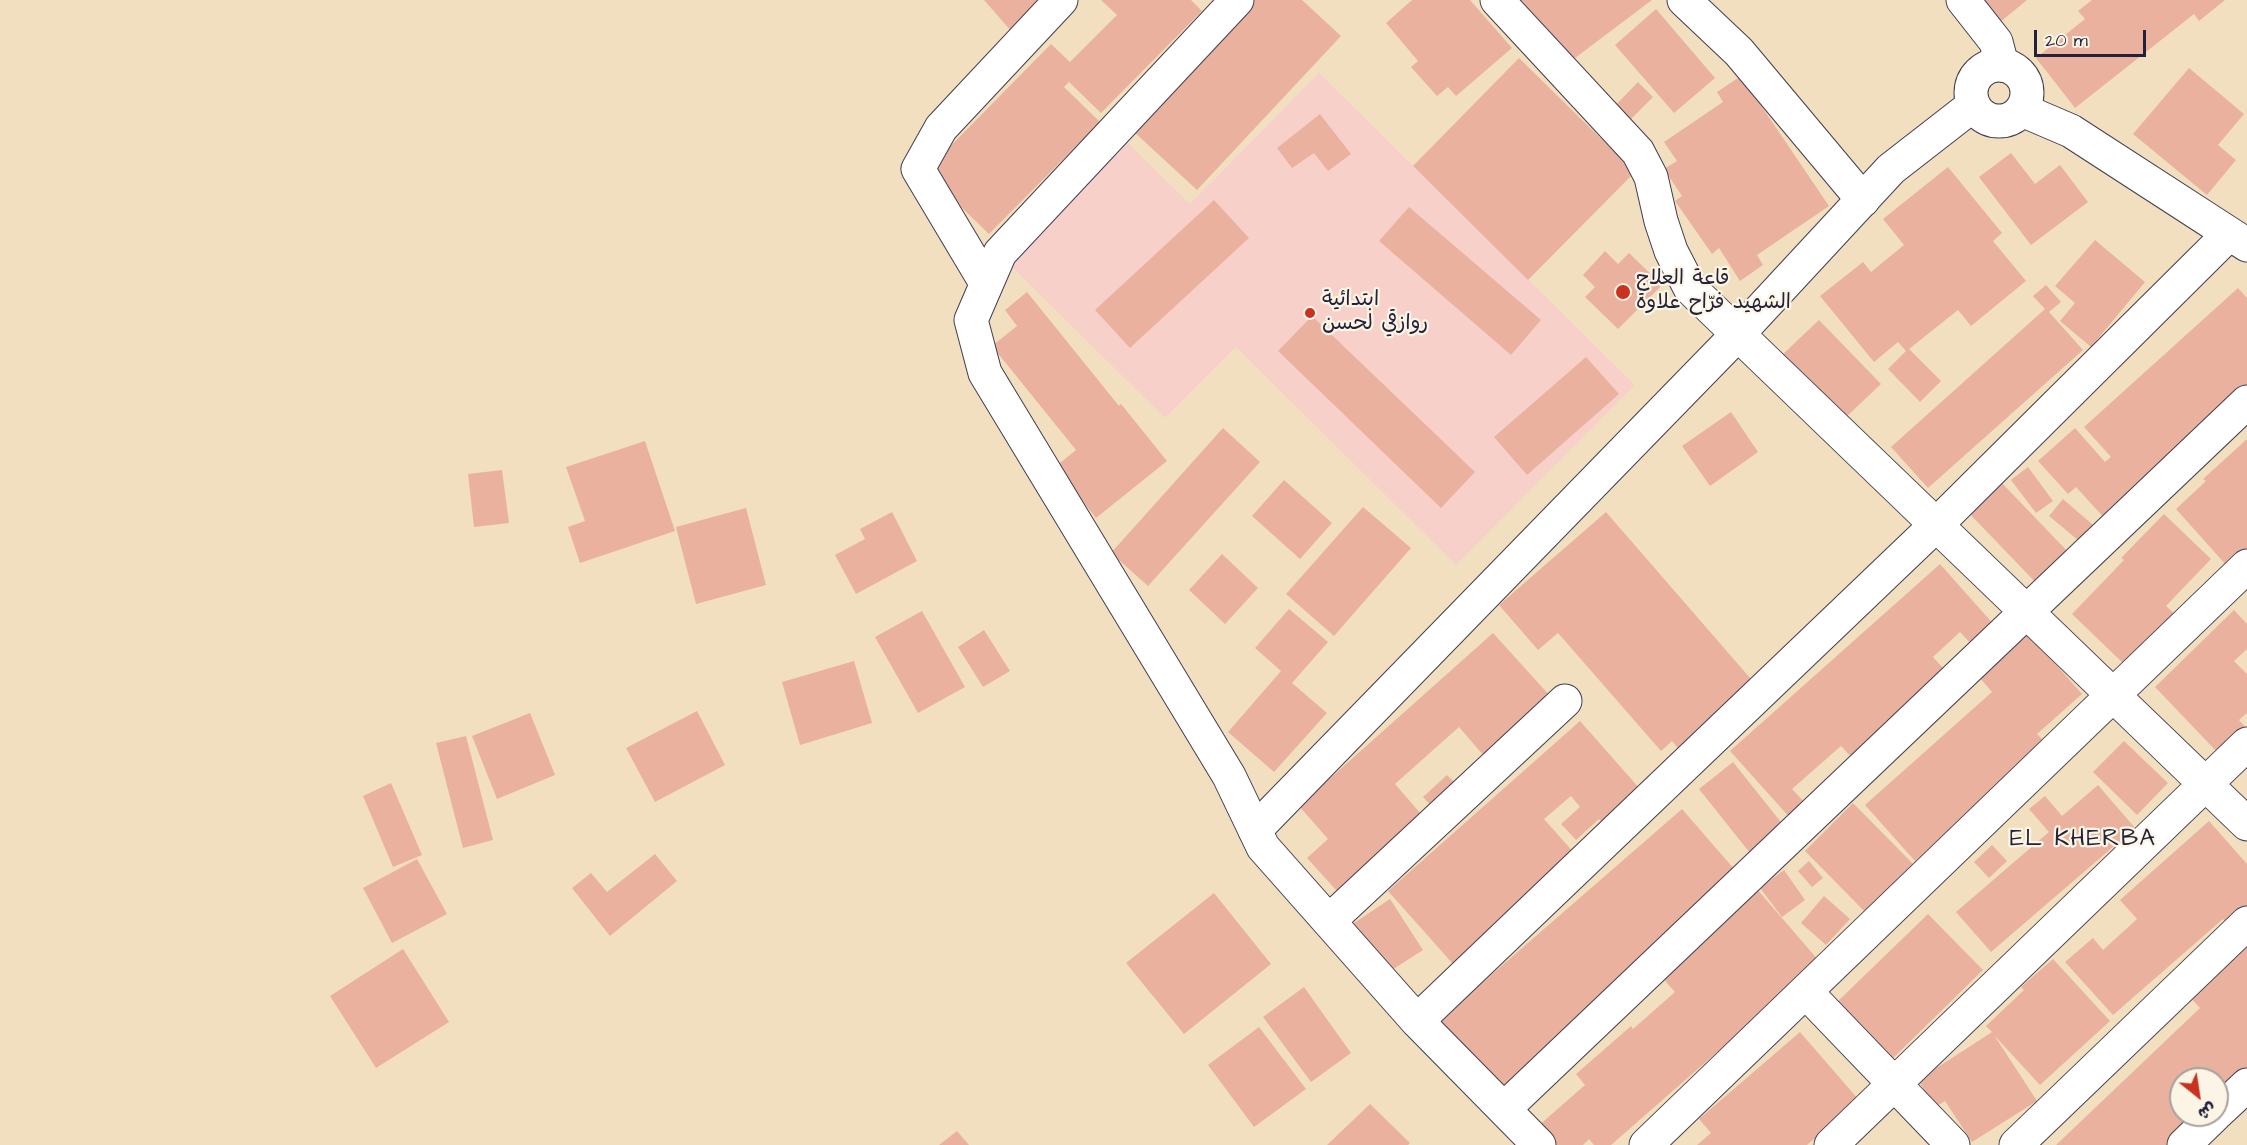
<!DOCTYPE html>
<html>
<head>
<meta charset="utf-8">
<style>
  body { margin:0 }
  #map { position:relative; width:2247px; height:1145px; overflow:hidden; background:#f2dfbf; font-family:"Architects Daughter","Playpen Sans Arabic",sans-serif }
  canvas { display:block }
  .north { position:absolute; left:2169px; top:1067px; width:60px; height:60px; box-sizing:border-box; background:#fcf5e5; border:2px solid #a5a1a1; border-radius:50%; rotate:150deg; font-size:16px; font-weight:700; line-height:24px; text-align:center; color:#22223b }
  .north::after { content:''; display:block; margin:auto; width:21px; height:27px; background:#c8321e; clip-path:polygon(50% 0,100% 100%,50% 72%,0 100%) }
  .scale { position:absolute; left:2034px; top:30px; width:112px; height:27px; box-sizing:border-box; border:3px solid #22223b; border-top:0; padding-left:8px; font-size:18px; line-height:21px; white-space:nowrap; color:#22223b; -webkit-text-stroke:4px #fcf5e5; paint-order:stroke }
</style>
</head>
<body>
<div id="map">
<canvas width="2247" height="1145"></canvas>
<div class="north">ش</div>
<div class="scale">20 m</div>
</div>
<script>
const ctx = document.querySelector('canvas').getContext('2d');
ctx.lineJoin = 'round';
function paint(path, color) {
  ctx.fillStyle = color;
  ctx.fill(path, 'evenodd');
}
function stroke(path, color, width, dash) {
  ctx.strokeStyle = color;
  ctx.lineWidth = width;
  ctx.lineCap = dash ? 'butt' : 'round';
  ctx.setLineDash(dash || []);
  ctx.stroke(path);
}
function drawText(font, color, halo, rows, align = 'center') {
  ctx.font = font + ' "Architects Daughter","Playpen Sans Arabic",sans-serif';
  ctx.lineWidth = 4.5;
  ctx.setLineDash([]);
  ctx.textBaseline = 'middle';
  ctx.strokeStyle = halo;
  ctx.fillStyle = color;
  for (const [text, x, y, turn = 0] of rows) {
    ctx.save();
    ctx.translate(x, y);
    ctx.rotate((+turn || 0) * Math.PI / 180);
    ctx.textAlign = isNaN(turn) ? turn : align;
    if (halo) ctx.strokeText(text, 0, 0);
    ctx.fillText(text, 0, 0);
    ctx.restore();
  }
}
const built = new Path2D(`
  M1319,73L1635,385L1456,565L1236,347L1165,418L1008,263L1128,143L1190,204Z`);
const building = new Path2D(`
  M984,0H1048L1012,32Z
  M1101,0H1191L1202,11L1101,113L1069,82L1064,87L1100,122L989,234L925,172L1051,44L1070,62L1117,15Z
  M1252,0H1302L1341,36L1197,190L1132,130Z
  M1412,0H1470L1512,48L1456,96L1448,87L1437,96L1411,67L1418,61L1386,23Z
  M1519,0H1652L1567,64Z
  M1981,0H2027L1999,23Z
  M2092,0H2225L2199,21L2194,14L2075,108L2036,58L2085,19L2078,11Z
  M1656,9L1715,78L1674,113L1615,45Z
  M1519,58L1635,172L1528,280L1413,166Z
  M2189,68L2244,114L2218,145L2236,160L2207,195L2133,134Z
  M1741,76L1829,206L1757,255L1763,265L1740,281L1719,248L1712,254L1675,201L1682,196L1664,169L1677,161L1664,142L1723,102L1717,92Z
  M1638,82L1653,97L1623,127L1608,113Z
  M1320,114L1351,154L1328,171L1314,153L1292,168L1277,148Z
  M2011,153L2035,184L2060,165L2088,202L2031,245L1979,177Z
  M1948,167L2002,233L1993,241L2026,281L1971,326L1958,310L1909,349L1941,381L1920,402L1888,369L1906,351L1898,342L1874,362L1820,296L1863,262L1871,272L1904,245L1883,219Z
  M1214,200L1249,238L1130,348L1095,310Z
  M1409,207L1541,320L1511,355L1379,241Z
  M2095,240L2145,282L2091,347L2060,321L2075,303L2055,286Z
  M1605,251L1618,264L1629,253L1662,285L1618,329L1585,297L1595,287L1583,275Z
  M2046,285L2061,302L2049,312L2083,350L1928,488L1891,447L2045,309L2033,296Z
  M2238,288L2247,298V395L2107,521L2076,487L2068,494L2038,461L2075,428L2105,462L2111,457L2084,427Z
  M1027,292L1119,406L1121,404L1167,461L1096,518L1055,467L1076,450L992,346L1017,326L1005,310Z
  M1312,316L1475,472L1441,508L1278,351Z
  M1819,320L1881,384L1845,418L1783,354Z
  M1586,357L1619,394L1527,475L1494,437Z
  M1731,412L1758,452L1710,486L1682,446Z
  M1223,428L1260,462L1148,586L1111,553Z
  M2247,439V548L2227,566L2176,509L2206,481L2203,479Z
  M645,441L675,531L580,563L568,527L585,521L566,467Z
  M2028,467L2053,501L2036,513L2011,480Z
  M502,470L509,523L474,527L468,474Z
  M1284,480L1332,523L1300,559L1252,516Z
  M1999,480L2071,555L2039,586L1967,511Z
  M2063,499L2093,525L2079,541L2049,516Z
  M1363,507L1411,548L1334,636L1286,594Z
  M746,508L766,585L696,604L676,527Z
  M892,512L917,561L856,594L835,555L865,539L860,529Z
  M1606,512L1757,686L1681,752L1672,741L1661,751L1558,633L1538,650L1499,605Z
  M2164,514L2211,559L2166,606L2177,616L2127,667L2072,614L2124,560L2121,558Z
  M1222,554L1258,588L1225,624L1189,590Z
  M1940,564L1996,627L1974,647L1960,632L1933,657L1950,676L1854,760L1841,746L1792,789L1808,806L1792,820L1730,751Z
  M1289,609L1328,642L1292,683L1327,713L1274,772L1228,732L1281,671L1255,648Z
  M2234,610L2247,624V649L2234,661L2247,674V713L2239,720L2247,729L2220,755L2155,687Z
  M922,611L965,687L918,713L875,637Z
  M984,630L1010,671L983,687L958,647Z
  M1493,633L1551,697L1484,756L1459,727L1395,784L1428,822L1346,901L1307,858L1328,839L1299,806Z
  M2029,634L2082,694L2037,734L2047,744L1915,861L1865,805L1992,692L1980,678Z
  M854,661L872,723L800,745L782,682Z
  M697,711L725,765L655,802L626,748Z
  M530,713L555,775L497,799L472,736Z
  M1580,721L1648,798L1611,831L1599,819L1576,840L1561,824L1580,807L1571,796L1544,819L1576,855L1453,964L1388,891Z
  M466,736L493,840L463,848L436,743Z
  M2124,741L2168,783L2137,815L2093,772Z
  M1733,762L1788,831L1754,858L1699,789Z
  M1447,775L1459,787L1435,810L1423,797Z
  M391,783L422,855L393,867L363,796Z
  M2098,785L2135,828L1991,952L1956,912L2049,832L2029,809L2045,796L2062,816Z
  M1853,803L1918,869L1869,916L1805,851Z
  M1682,809L1741,877L1504,1099L1437,1022Z
  M2209,821L2247,864V911L2229,926L2223,919L2113,1015L2065,962L2093,938L2103,950L2137,919L2120,900Z
  M1992,845L2007,861L1989,878L1974,862Z
  M655,854L677,881L610,936L572,888L591,873L607,892Z
  M417,859L447,914L392,943L363,888Z
  M1809,861L1823,878L1812,887L1798,871Z
  M1784,870L1805,900L1782,917L1760,888Z
  M1756,888L1820,962L1611,1145H1594L1589,1139L1583,1145H1553L1537,1127L1585,1085L1576,1074L1631,1026L1633,1029L1675,992L1658,973Z
  M1214,893L1271,964L1184,1034L1126,963Z
  M1824,896L1850,919L1826,945L1801,923Z
  M1390,899L1423,950L1384,975L1351,925Z
  M1928,914L1983,970L1891,1060L1836,1003Z
  M2247,932V1079L2217,1108V1079H2181V1115H2209L2176,1145H2056L2200,1008L2184,991Z
  M403,949L449,1022L376,1068L330,996Z
  M2053,959L2110,1021L2040,1085L1994,1035L2037,1101L1972,1142L1945,1101L1935,1107L1918,1080L1992,1032L1986,1026L2024,990L2021,987Z
  M1304,987L1351,1053L1311,1082L1263,1017Z
  M1259,1027L1306,1089L1254,1127L1208,1065Z
  M1800,1032L1859,1100L1807,1145H1697L1711,1133L1699,1119Z
  M1370,1104L1410,1143L1408,1145H1327Z
  M957,1131L969,1145H939Z`);
const minor = new Path2D(`
  M1237,0L1000,253L971,320L985,373L1229,776L1263,847L1417,1021L1539,1145
  M1497,0L1638,152L1651,177L1661,221L1671,251L1690,288L2247,824
  M1684,0L1739,52L1863,200
  M1963,0L1996,42L2002,65
  M986,283L918,169L941,128L1061,0
  M1329,921L1565,701
  M1806,992L1953,1145
  M1417,1021L1936,525L2229,234
  M1505,1108L2247,402
  M2217,1113L2247,1085
  M1646,1145L2247,566
  M1831,1145L2247,744
  M2016,1145L2247,923
  M2184,1145L2215,1115`);
const tertiary = new Path2D(`
  M1971 93a28 28 0 1 1 56 0a28 28 0 1 1-56 0Z
  M2022,110L2071,131L2247,245
  M1255,830L1738,334L1891,169L1972,106`);
const markers = [
  [1623,292,8,"#c8321e"],
  [1310,313,6,"#c8321e"]
];
const poiNames = [
  ["قاعة العلاج",1636,280],
  ["الشهيد فرّاح علاوة",1636,304],
  ["ابتدائية",1322,301],
  ["روازقي لحسن",1322,325]
];
const quarterNames = [
  ["EL KHERBA",2083,840]
];
paint(built, '#f7d1c9');
paint(building, '#eab29e');
stroke(minor, '#413e4f', 35);
stroke(tertiary, '#413e4f', 35);
stroke(minor, '#fff', 33);
stroke(tertiary, '#fff', 33);
for (const [x, y, r, color] of markers) {
  const dot = new Path2D();
  dot.arc(x, y, r, 0, 2 * Math.PI);
  ctx.fillStyle = color;
  ctx.fill(dot);
  stroke(dot, '#fcf5e5', 2);
}
drawText('21px', '#22223b', '#fcf5e5', poiNames, 'left');
ctx.letterSpacing = '1.5px';
drawText('24px', '#22223b', '#fcf5e5', quarterNames);
ctx.letterSpacing = '0px';
</script>
</body>
</html>
